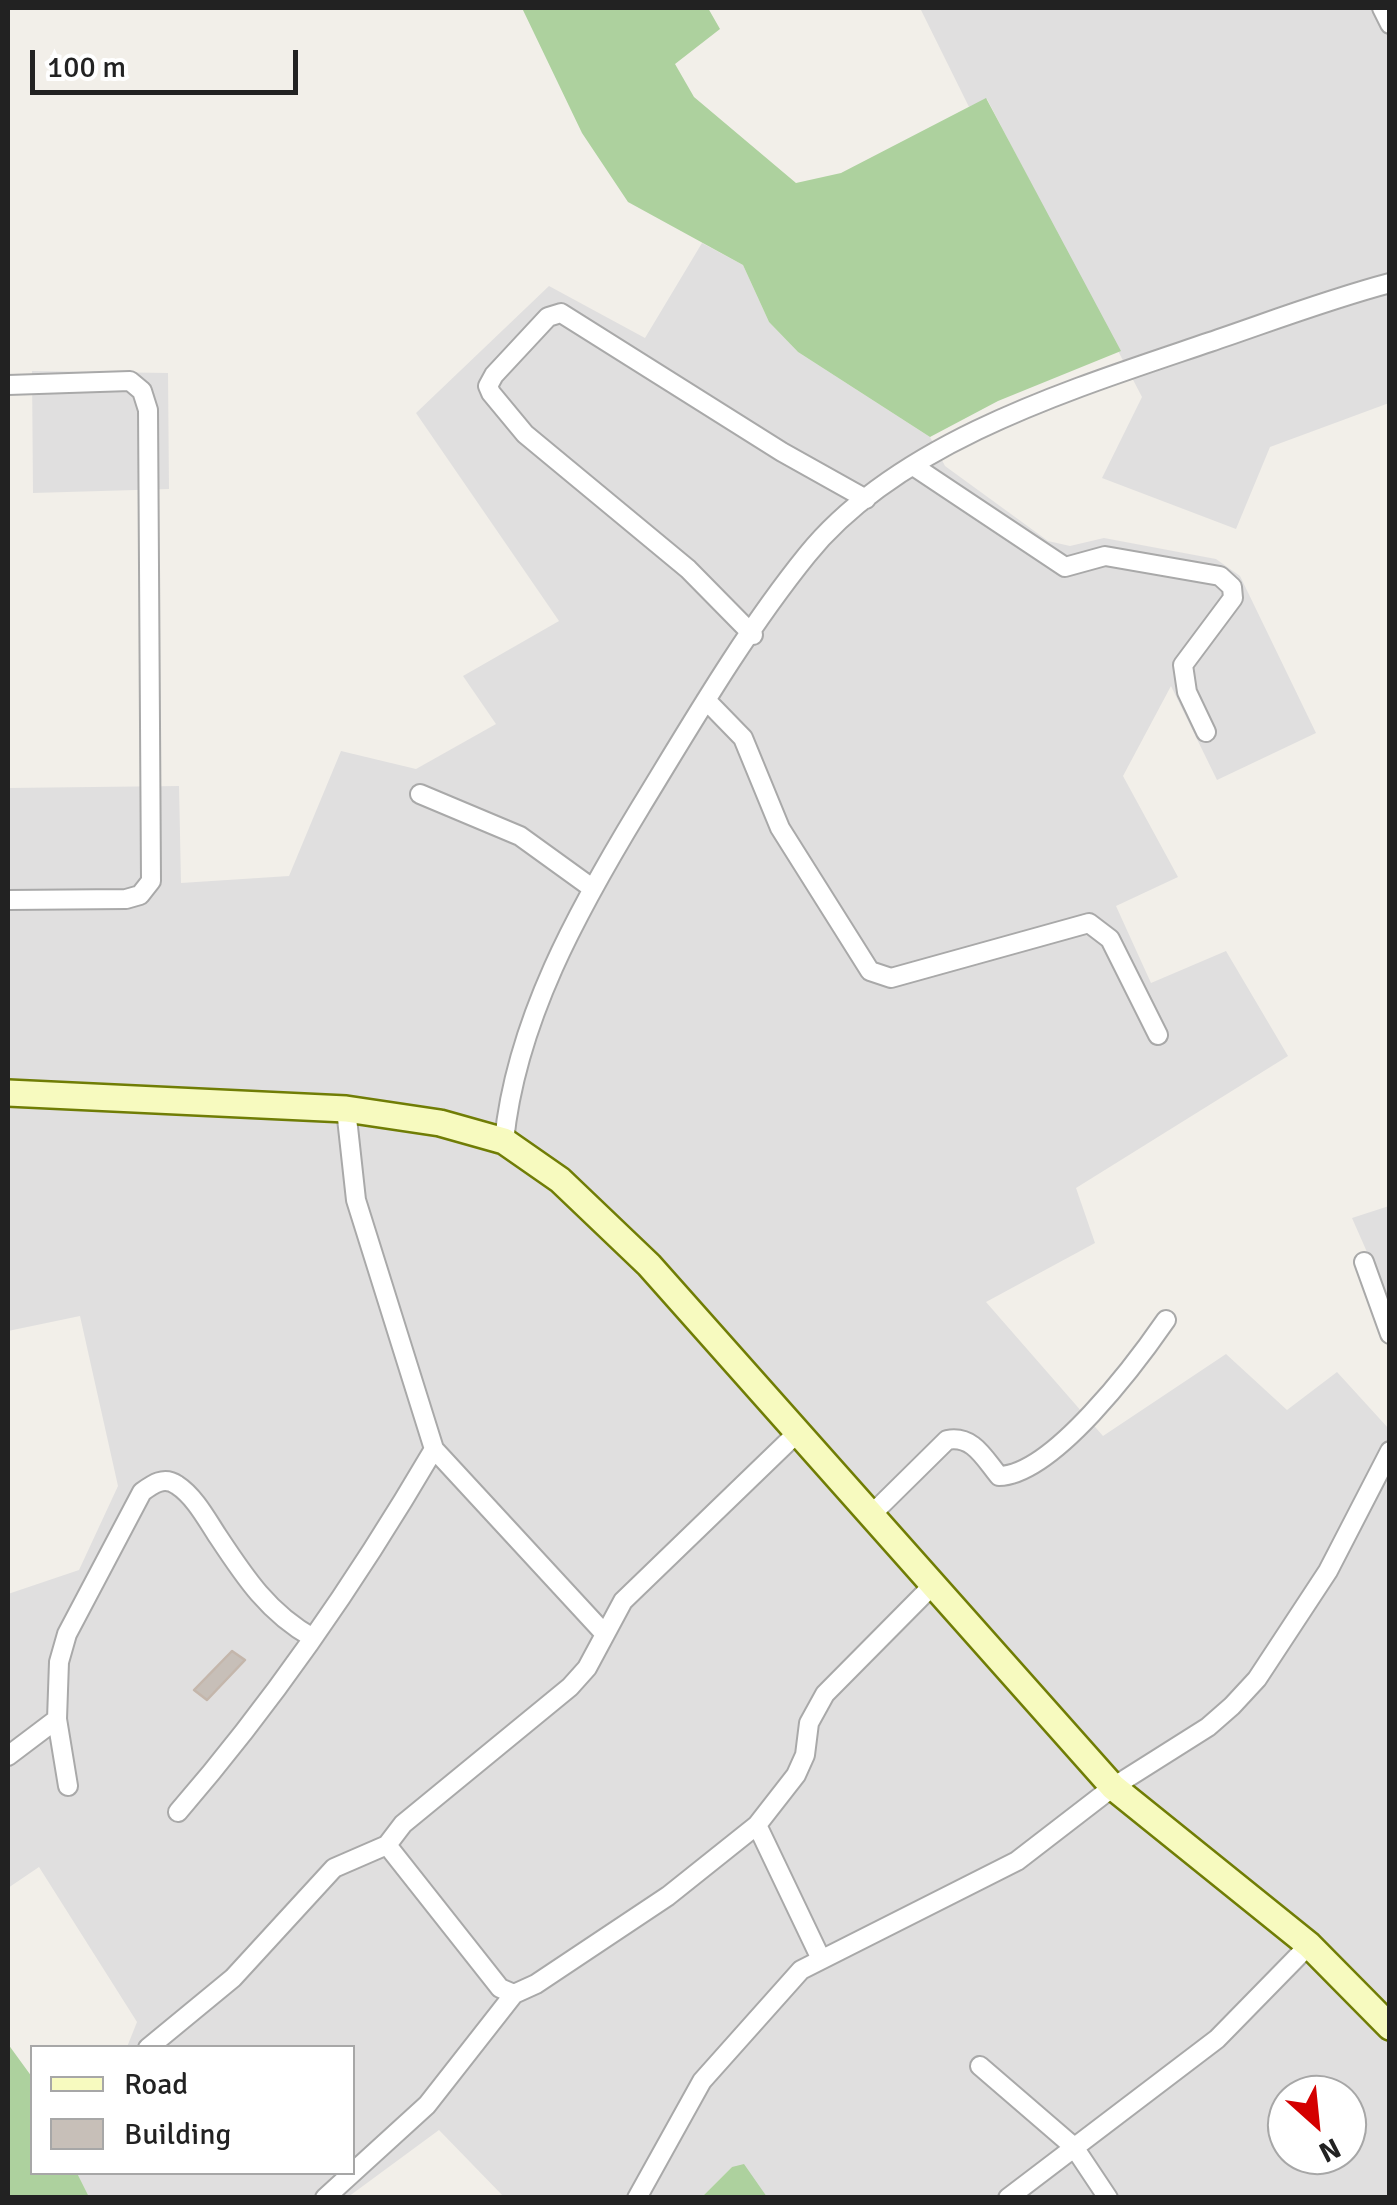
<!DOCTYPE html>
<html>
<head>
<meta charset="utf-8">
<style>
  body { margin:0 }
  #map { position:relative; width:1397px; height:2205px; overflow:hidden; background:#f2efe9; font-family:Signika,sans-serif }
  canvas { display:block }
  .frame { position:absolute; inset:0; border:10px solid #222; pointer-events:none }
  .legend { position:absolute; left:30px; top:2045px; width:325px; height:130px; box-sizing:border-box; background:#fff; border:2px solid #a7a7a7; margin:0; padding:12px 18px; list-style:none; font-size:30px; color:#222 }
  .legend li { display:flex; align-items:center; gap:20px; height:50px }
  .legend b { width:50px; border:2px solid #a7a7a7 }
  .north { position:absolute; left:1267px; top:2075px; width:100px; height:100px; box-sizing:border-box; background:#fff; border:2px solid #a7a7a7; border-radius:50%; rotate:153deg; font-size:28px; font-weight:700; line-height:40px; text-align:center; color:#222 }
  .north::after { content:''; display:block; margin:auto; width:35px; height:45px; background:#d40000; clip-path:polygon(50% 0,100% 100%,50% 72%,0 100%) }
  .scale { position:absolute; left:30px; top:50px; width:268px; height:45px; box-sizing:border-box; border:5px solid #222; border-top:0; padding-left:12px; font-size:30px; line-height:35px; white-space:nowrap; color:#222; -webkit-text-stroke:8px #fff; paint-order:stroke }
</style>
</head>
<body>
<div id="map">
<canvas width="1397" height="2205"></canvas>
<div class="frame"></div>
<ul class="legend">
<li><b style="height:12px;background:#f7fabf"></b>Road</li>
<li><b style="height:28px;background:#c7bfb8"></b>Building</li>
</ul>
<div class="north">N</div>
<div class="scale">100 m</div>
</div>
<script>
const ctx = document.querySelector('canvas').getContext('2d');
ctx.lineJoin = 'round';
function paint(path, color) {
  ctx.fillStyle = color;
  ctx.fill(path, 'evenodd');
}
function stroke(path, color, width, dash) {
  ctx.strokeStyle = color;
  ctx.lineWidth = width;
  ctx.lineCap = dash ? 'butt' : 'round';
  ctx.setLineDash(dash || []);
  ctx.stroke(path);
}
const residential = new Path2D(`
  M920,8H1389V403L1270,447L1236,529L1102,478L1142,397L987,99L969,107Z
  M702,243L743,265L769,322L798,352L930,437L945,466L1048,541L1070,546L1104,538L1216,559L1240,576L1316,733L1217,780L1171,686L1123,776L1178,877L1116,906L1151,983L1226,951L1288,1056L1076,1188L1095,1243L986,1302L1103,1436L1226,1354L1287,1410L1337,1372L1389,1429V2197H767L732,2167L702,2197H504L439,2130L348,2197H89L77,2173L352,2172V2048L127,2047L137,2022L39,1867L8,1888V1594L79,1570L118,1486L80,1316L8,1331V788L179,786L181,883L289,876L341,751L416,769L496,724L463,676L559,621L416,413L549,286L645,338ZM1287,2095H1347V2155H1287Z
  M32,371L168,373L169,489L33,493Z
  M1389,1206V1302L1352,1218Z`);
const forest = new Path2D(`
  M522,8H708L720,29L675,64L694,97L796,183L841,173L986,98L1121,351L998,401L930,437L798,352L769,322L743,265L628,202L582,133Z
  M8,2044L32,2077V2172L77,2173L89,2197H8Z
  M744,2164L767,2197H702L732,2167Z`);
const building = new Path2D(`
  M232,1651L245,1660L207,1700L194,1690Z`);
const street = new Path2D(`
  M1382,8L1390,24
  M8,385L130,381L142,391L148,410L151,881L140,895L126,899L8,900
  M915,467L1065,567L1105,556L1220,576L1232,587L1233,598L1183,665L1187,692L1206,732
  M753,635L688,569L525,434L491,393L488,386L494,375L548,317L561,313L782,452L866,499
  M706,700L743,738L780,828L870,971L891,978L1089,923L1110,939L1158,1035
  M420,794L520,836L592,888
  M346,1109L356,1200L434,1449L603,1632
  M504,1141C516,1021 578,910 640,808C692,723 744,633 807,555C899,441 1075,388 1210,342C1269,322 1329,299 1390,283
  M1364,1262L1390,1334
  M870,1516L947,1440C973,1435 984,1458 999,1476C1053,1475 1137,1362 1166,1320
  M8,1756L57,1719
  M68,1786L57,1719L59,1662L67,1634L142,1492C153,1484 164,1476 177,1485C194,1496 206,1518 217,1535C244,1576 268,1613 313,1638
  M178,1812C275,1700 359,1577 434,1449
  M387,1845L500,1988L514,1994L536,1984L668,1896L757,1825
  M820,1957L757,1825L796,1775L805,1755L809,1723L825,1694L932,1586
  M148,2048L233,1978L334,1868L387,1845L403,1824L570,1687L587,1668L623,1601L796,1434
  M980,2066L1074,2147L1108,2198
  M325,2198L427,2105L514,1994
  M637,2198L702,2081L801,1970L1017,1861L1113,1787L1208,1727L1232,1706L1257,1679L1328,1571L1390,1451
  M1008,2198L1217,2039L1309,1945`);
const secondary = new Path2D(`
  M8,1093L346,1109L440,1123L504,1141L560,1180L649,1265L1113,1787L1309,1945L1390,2027`);
paint(residential, '#e0dfdf');
paint(forest, '#add19e');
paint(building, '#c7bfb8');
stroke(building, '#c4b6ab', 2.5);
stroke(street, '#a9a9a9', 22);
stroke(secondary, '#707d05', 30);
stroke(street, '#fff', 18);
stroke(secondary, '#f7fabf', 25);
</script>
</body>
</html>
